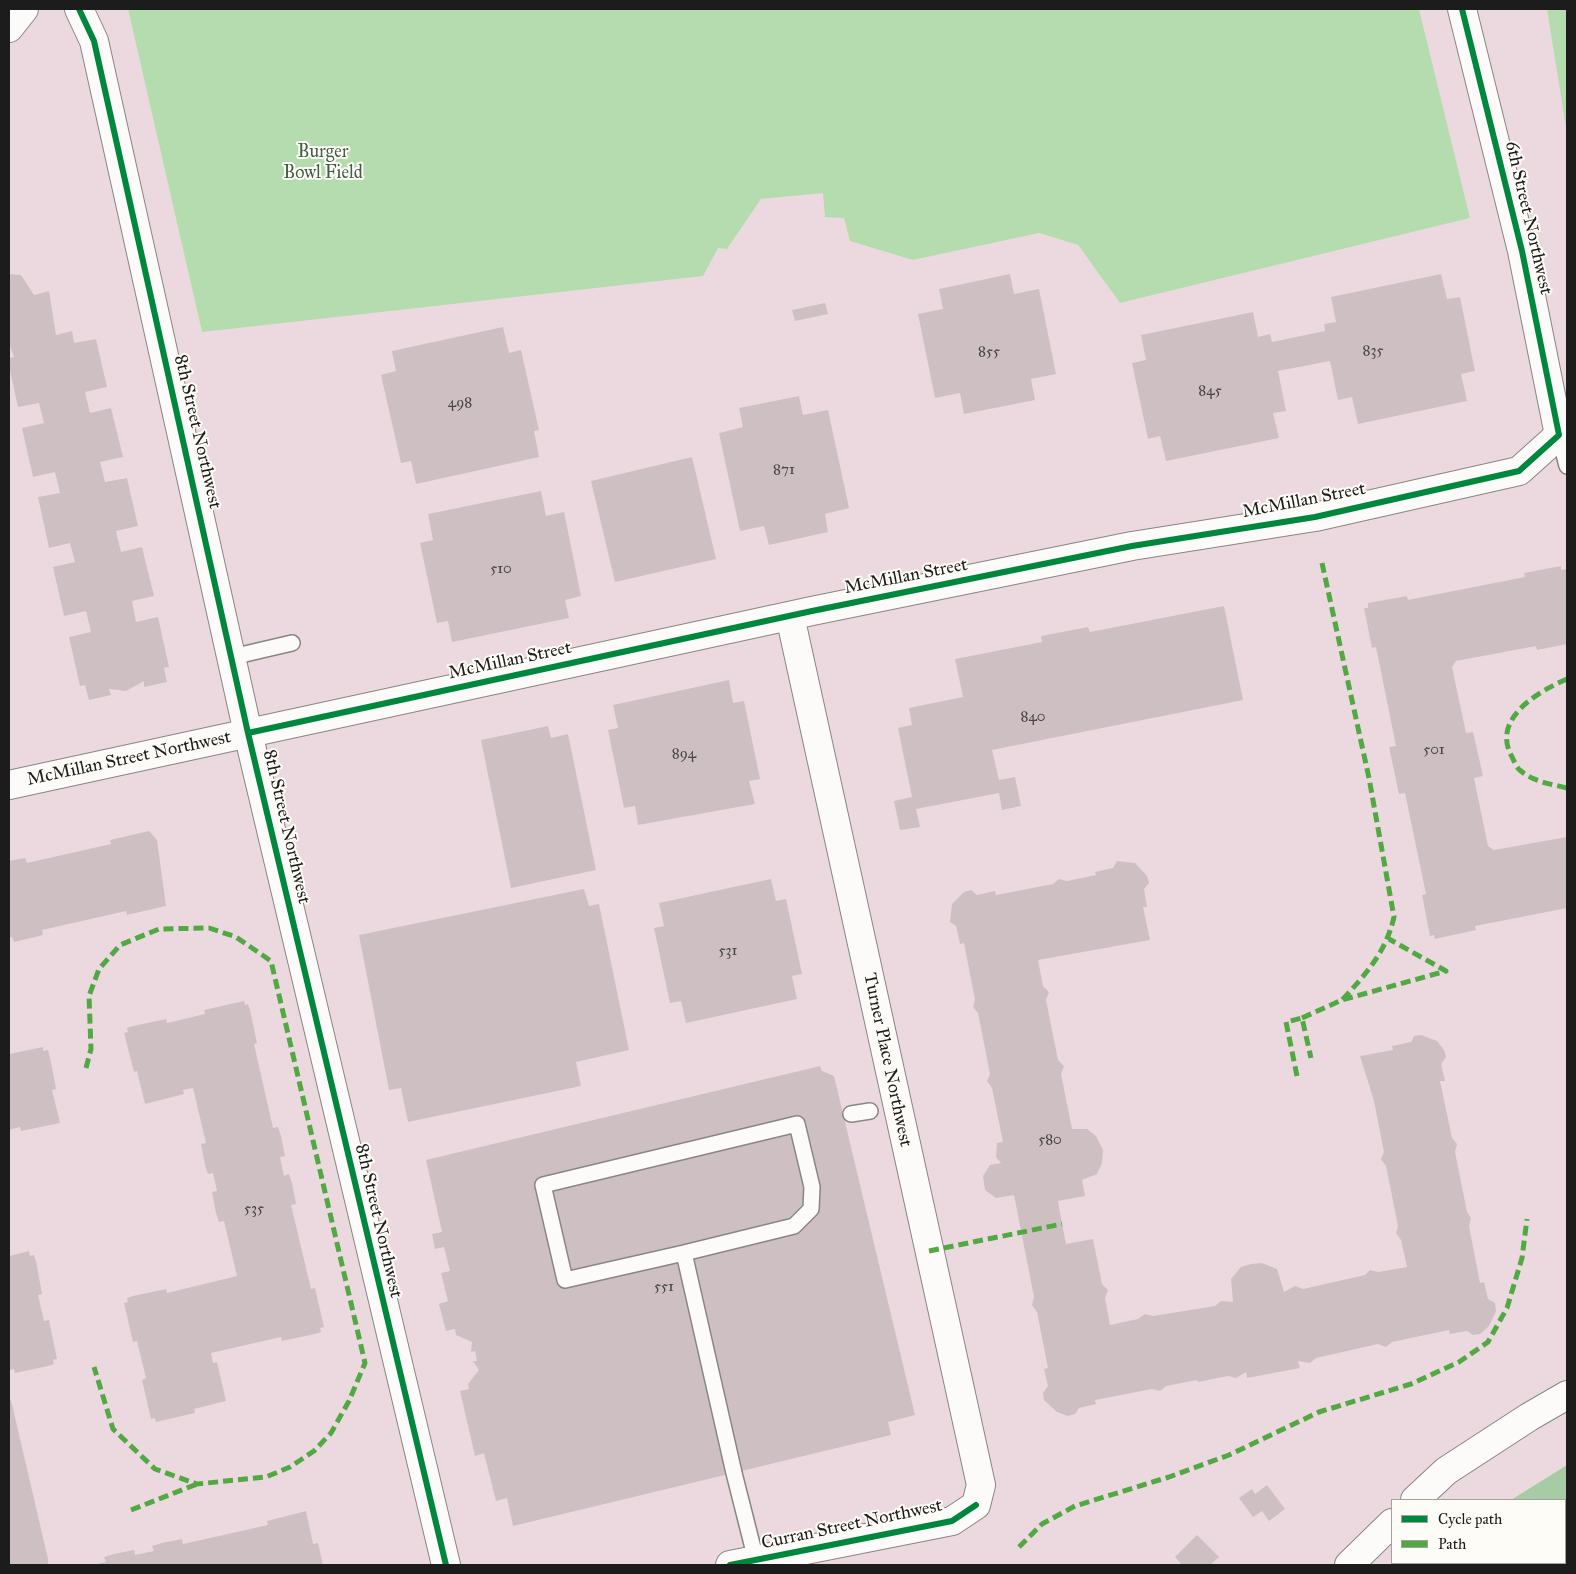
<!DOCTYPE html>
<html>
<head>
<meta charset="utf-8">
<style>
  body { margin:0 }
  #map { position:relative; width:1576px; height:1574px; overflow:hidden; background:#e8e5d7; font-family:"IM FELL Great Primer",serif }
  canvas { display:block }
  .frame { position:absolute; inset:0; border:10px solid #1c1c1c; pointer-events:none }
  .legend { position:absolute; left:1391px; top:1499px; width:175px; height:65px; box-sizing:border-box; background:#fdfcf7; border:1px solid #a3a29f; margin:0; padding:6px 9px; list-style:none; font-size:15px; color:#1c1c1c }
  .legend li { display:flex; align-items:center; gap:10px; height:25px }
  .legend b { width:25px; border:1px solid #a3a29f }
</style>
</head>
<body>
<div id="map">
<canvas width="1576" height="1574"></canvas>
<div class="frame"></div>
<ul class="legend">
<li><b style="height:6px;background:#00873e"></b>Cycle path</li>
<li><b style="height:6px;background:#52a943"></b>Path</li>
</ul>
</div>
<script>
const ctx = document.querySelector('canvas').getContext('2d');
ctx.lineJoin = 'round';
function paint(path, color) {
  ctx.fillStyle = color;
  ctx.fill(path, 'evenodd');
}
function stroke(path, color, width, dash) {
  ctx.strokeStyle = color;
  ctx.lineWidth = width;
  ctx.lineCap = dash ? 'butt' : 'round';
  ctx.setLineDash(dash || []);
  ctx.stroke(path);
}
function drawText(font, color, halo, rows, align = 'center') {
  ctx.font = font + ' "IM FELL Great Primer",serif';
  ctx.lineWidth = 4;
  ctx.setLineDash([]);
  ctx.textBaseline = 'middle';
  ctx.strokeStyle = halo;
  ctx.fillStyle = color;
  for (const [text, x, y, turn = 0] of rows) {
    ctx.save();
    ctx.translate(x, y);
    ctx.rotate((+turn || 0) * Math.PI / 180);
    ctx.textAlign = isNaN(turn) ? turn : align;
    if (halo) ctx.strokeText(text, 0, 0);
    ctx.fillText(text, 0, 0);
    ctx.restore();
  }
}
const built = new Path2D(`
  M9,9H128L202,332L719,248H728L761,199L824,192L844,218L913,260L1039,233L1078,245L1120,303L1470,218L1419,9H1567V1565H9ZM1392,1500H1565V1563H1392Z`);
const green = new Path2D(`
  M128,9H1419L1470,218L1120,303L1078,245L1039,233L913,260L850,241L844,218L825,217L823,193L761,199L727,249L718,248L703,276L202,332Z
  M1547,9H1567V134Z`);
const forest = new Path2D(`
  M1567,1465V1565H1414L1417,1563H1565V1500H1511Z`);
const building = new Path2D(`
  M9,274L21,275L34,295L49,291L56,335L72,331L74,343L96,339L107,387L85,392L90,413L111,408L123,457L100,462L105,482L127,478L138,526L116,531L121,552L142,547L154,596L132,601L136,622L158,617L169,667L164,668L167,682L144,687V681L126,691L109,689L111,695L89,700L85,685L80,686L69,637L91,632L86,611L64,616L53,567L75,562L70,543L49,548L38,497L60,493L55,472L33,477L22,428L44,423L39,403L18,407L9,366V358L14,357L9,343Z
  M1010,274L1014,294L1039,289L1056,374L1031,379L1035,400L964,414L960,393L935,398L918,314L943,309L939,289Z
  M1441,274L1447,299L1460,297L1475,371L1461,374L1467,401L1358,424L1352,397L1338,400L1330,361L1278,371L1286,411L1273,413L1279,438L1166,461L1160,436L1148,439L1132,363L1146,360L1141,335L1253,312L1258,337L1270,334L1272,342L1325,331L1324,324L1336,322L1331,297Z
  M825,303L828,314L795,321L792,310Z
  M503,327L509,353L521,350L539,430L534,431L539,457L416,484L411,461L401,463L381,375L396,371L392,351Z
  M799,396L803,415L828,410L849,508L825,514L828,532L769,545L764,526L740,531L719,433L743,427L739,408Z
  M692,457L716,559L615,582L591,481Z
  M541,491L546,516L564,512L581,596L565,600L569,618L452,642L448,621L437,623L420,543L433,540L428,514Z
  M1561,566V570L1566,569L1567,577V644L1537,650L1536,646L1456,661L1452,667L1466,733L1473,732L1483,776L1474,778L1488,846L1494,850L1567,837V908L1475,926L1476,930L1435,939L1434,935L1430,936L1422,895L1426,894L1405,793L1399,794L1389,747L1396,746L1376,647L1372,648L1364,608H1368V603L1407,596L1408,600L1525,577L1524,573Z
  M1224,606L1243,700L992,750L999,780L1015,777L1021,806L1002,810L999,793L916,809L920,827L900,830L894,801L912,797L898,728L912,725L909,708L963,697L955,659L1042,642L1041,636L1088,627L1090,632Z
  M729,680L733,703L744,701L760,779L749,781L755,804L638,825L635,806L624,808L608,730L618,728L613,705Z
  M548,726L551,738L568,734L596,870L511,888L481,740Z
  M149,831L157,840L166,906L127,915L126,911L42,930L43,935L23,940L14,942L12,937H9V861L25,858L27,863L111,844L110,840Z
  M1117,861L1135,863L1147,876L1149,883L1144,889L1147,907H1143L1150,940L1038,960L1043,986L1049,992L1046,1000L1058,1060L1064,1066L1061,1074L1072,1129H1087L1096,1136L1103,1150L1102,1163L1097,1174L1082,1180L1085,1196L1058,1201L1062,1224L1066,1244L1093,1239L1102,1284L1108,1290L1105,1298L1110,1325L1138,1319L1145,1314L1153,1316L1215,1306L1221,1301L1233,1302L1231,1279L1241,1267L1251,1264L1262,1263L1277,1269L1284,1292L1295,1286L1303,1289L1365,1275L1370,1270L1378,1272L1407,1267L1401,1240L1396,1233L1398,1226L1386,1166L1381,1159L1384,1152L1374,1101L1360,1056L1393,1050L1392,1046L1411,1042L1414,1036L1421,1035L1437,1041L1444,1050L1446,1057L1441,1064L1445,1081H1440L1452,1138L1457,1144L1455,1152L1467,1212L1471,1218L1469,1226L1480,1283L1484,1282L1488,1299L1495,1303L1496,1311L1489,1326L1480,1334L1473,1335L1467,1331L1450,1334L1449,1330L1392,1342L1386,1347L1378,1344L1316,1358L1310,1363L1298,1361L1300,1368L1247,1378L1246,1372L1236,1378L1228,1376L1198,1382L1197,1380L1166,1386L1160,1391L1152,1389L1095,1400L1096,1404L1079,1408L1075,1414L1068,1416L1057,1412L1044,1400L1043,1393L1048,1386L1044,1369L1048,1368L1037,1312L1032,1305L1034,1297L1014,1195L996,1198L985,1190L983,1176L990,1165L1001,1163L996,1157L997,1143L1003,1142L992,1088L987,1081L990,1074L978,1013L973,1007L975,1000L964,943L960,944L956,926L950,922L952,904L964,892L971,890L977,895L995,891L996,895L1053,884L1059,879L1067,881L1096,875L1095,872L1113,868Z
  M771,879L776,901L786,899L802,974L792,976L797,999L686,1023L681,1001L670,1003L654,928L664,926L659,903Z
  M584,889L589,906L599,904L629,1050L576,1062L581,1086L408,1122L401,1088L389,1090L359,935Z
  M244,1001L245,1005L248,1004L250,1010L257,1043L254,1044L273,1128L278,1127L281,1136L285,1156L280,1157L284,1176L289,1174L292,1183L296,1204L291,1205L311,1289L315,1288L324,1327L320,1328L321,1332L315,1334L282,1341L281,1337L211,1353L213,1363L217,1362L226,1401L194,1409L195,1413L156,1422L155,1418L151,1419L142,1380L146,1378L137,1341L133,1342L124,1303L128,1302L127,1298L133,1296L166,1289L167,1293L237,1276L224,1221L219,1222L216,1213L212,1192L217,1191L213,1173L208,1174L205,1165L201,1144L206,1143L193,1088L183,1090L184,1094L145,1104L137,1071L134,1072L124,1033L128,1032L127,1028L133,1026L166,1019L167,1023L205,1014L204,1010Z
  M43,1047V1051L48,1050L52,1067L56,1089L52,1090L60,1123L21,1131L20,1127L9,1130V1054Z
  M820,1066L822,1071L834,1076L915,1415L888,1422L891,1435L513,1526L507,1498L496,1501L484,1453L475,1456L460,1391L469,1389L468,1384L479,1370L473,1361H477L475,1351L471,1352L472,1342L456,1335L455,1329L446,1331L439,1304L448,1301L441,1273L450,1271L444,1247L435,1249L432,1234L442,1232L426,1160Z
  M29,1251L30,1256L34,1255L36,1261L42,1294L38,1295L44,1321L49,1320L57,1359L53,1360L54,1364L48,1366L15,1373L14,1369L9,1370V1256Z
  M11,1400L48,1559V1565H9V1401Z
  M1267,1485L1285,1509L1269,1521L1262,1511L1253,1517L1239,1498L1252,1489L1255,1494Z
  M306,1511L313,1544L318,1543L323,1565H93L106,1562L104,1557L114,1554L134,1550L135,1555L154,1551L152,1546L162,1543L182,1539L183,1544L268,1525L267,1521Z
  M1197,1535L1219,1557L1210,1565H1182L1175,1557Z`);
const lane = new Path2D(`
  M1559,435L1567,466
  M232,657L292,643
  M851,1114L870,1111
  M684,1253L565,1280L543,1185L797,1124L812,1187L811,1209L794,1226L684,1253L734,1473L756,1560`);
const street = new Path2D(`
  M79,9L94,41L248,733L446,1565
  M9,785L812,611L1132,546L1315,517L1519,471L1559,435L1522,251L1462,9
  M730,1565L952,1521L976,1505L981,1485L790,616`);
const secondary = new Path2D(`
  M9,28L24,9`);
const highway = new Path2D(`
  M1415,1500L1446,1471L1529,1417L1567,1395
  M1349,1565L1392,1523`);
const quiet = new Path2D(`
  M1322,563L1369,778L1394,917C1386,952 1366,974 1342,1000
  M1567,679C1539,691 1492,718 1511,755C1514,760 1516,768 1521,771C1534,782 1551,784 1567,788
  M1302,1018L1342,1000L1446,971L1389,939
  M86,1068L91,1049L89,996L99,969L120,945L159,929L209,928L236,937L271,961L365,1363L349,1401L331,1433L314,1451L290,1467L266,1477L197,1484L155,1469L113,1429L94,1367
  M1297,1076L1286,1022L1302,1018L1311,1058
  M929,1251L1062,1224
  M131,1510L197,1484
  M1019,1547L1042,1524L1075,1506L1169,1477L1229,1455L1319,1412L1411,1384L1459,1362L1488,1342L1507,1308L1522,1258L1527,1219`);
const cycleway = new Path2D(`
  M79,9L94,41L248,733L446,1565
  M248,733L812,611L1132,546L1315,517L1519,471L1559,435L1522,251L1462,9
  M730,1565L952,1521L976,1505`);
const numberNames = [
  ["835",1373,351],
  ["855",989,352],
  ["845",1210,391],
  ["498",460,403],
  ["871",784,470],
  ["510",501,569],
  ["840",1033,717],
  ["501",1434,750],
  ["894",684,754],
  ["531",728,951],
  ["580",1050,1140],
  ["535",254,1209],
  ["551",664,1287]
];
const parkNames = [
  ["Burger",323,153],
  ["Bowl Field",323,174]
];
const streetNames = [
  ["6th Street Northwest",1528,218,77],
  ["8th Street Northwest",197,432,77],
  ["McMillan Street",1304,501,-11],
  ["McMillan Street",906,577,-11],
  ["McMillan Street",510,661,-12],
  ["McMillan Street Northwest",129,759,-12],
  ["8th Street Northwest",286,827,77],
  ["Turner Place Northwest",887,1060,78],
  ["8th Street Northwest",378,1221,77],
  ["Curran Street Northwest",852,1525,-12]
];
paint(built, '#ecd9df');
paint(green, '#b5dcaf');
paint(forest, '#a7cba4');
paint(building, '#cec0c2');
stroke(lane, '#888780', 18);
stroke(street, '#888780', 30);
stroke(secondary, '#888780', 30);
stroke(highway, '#888780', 30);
stroke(lane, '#fcfbf9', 15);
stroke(street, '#fcfbf9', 28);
stroke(secondary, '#fcfbf9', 28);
stroke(highway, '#fcfbf9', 28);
stroke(quiet, '#52a943', 5, [10, 5]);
stroke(cycleway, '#00873e', 6);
drawText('15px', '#484546', null, numberNames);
drawText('18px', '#435c44', '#fdfcf7', parkNames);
drawText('18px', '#1c1c1c', '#fdfcf7', streetNames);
</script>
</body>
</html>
